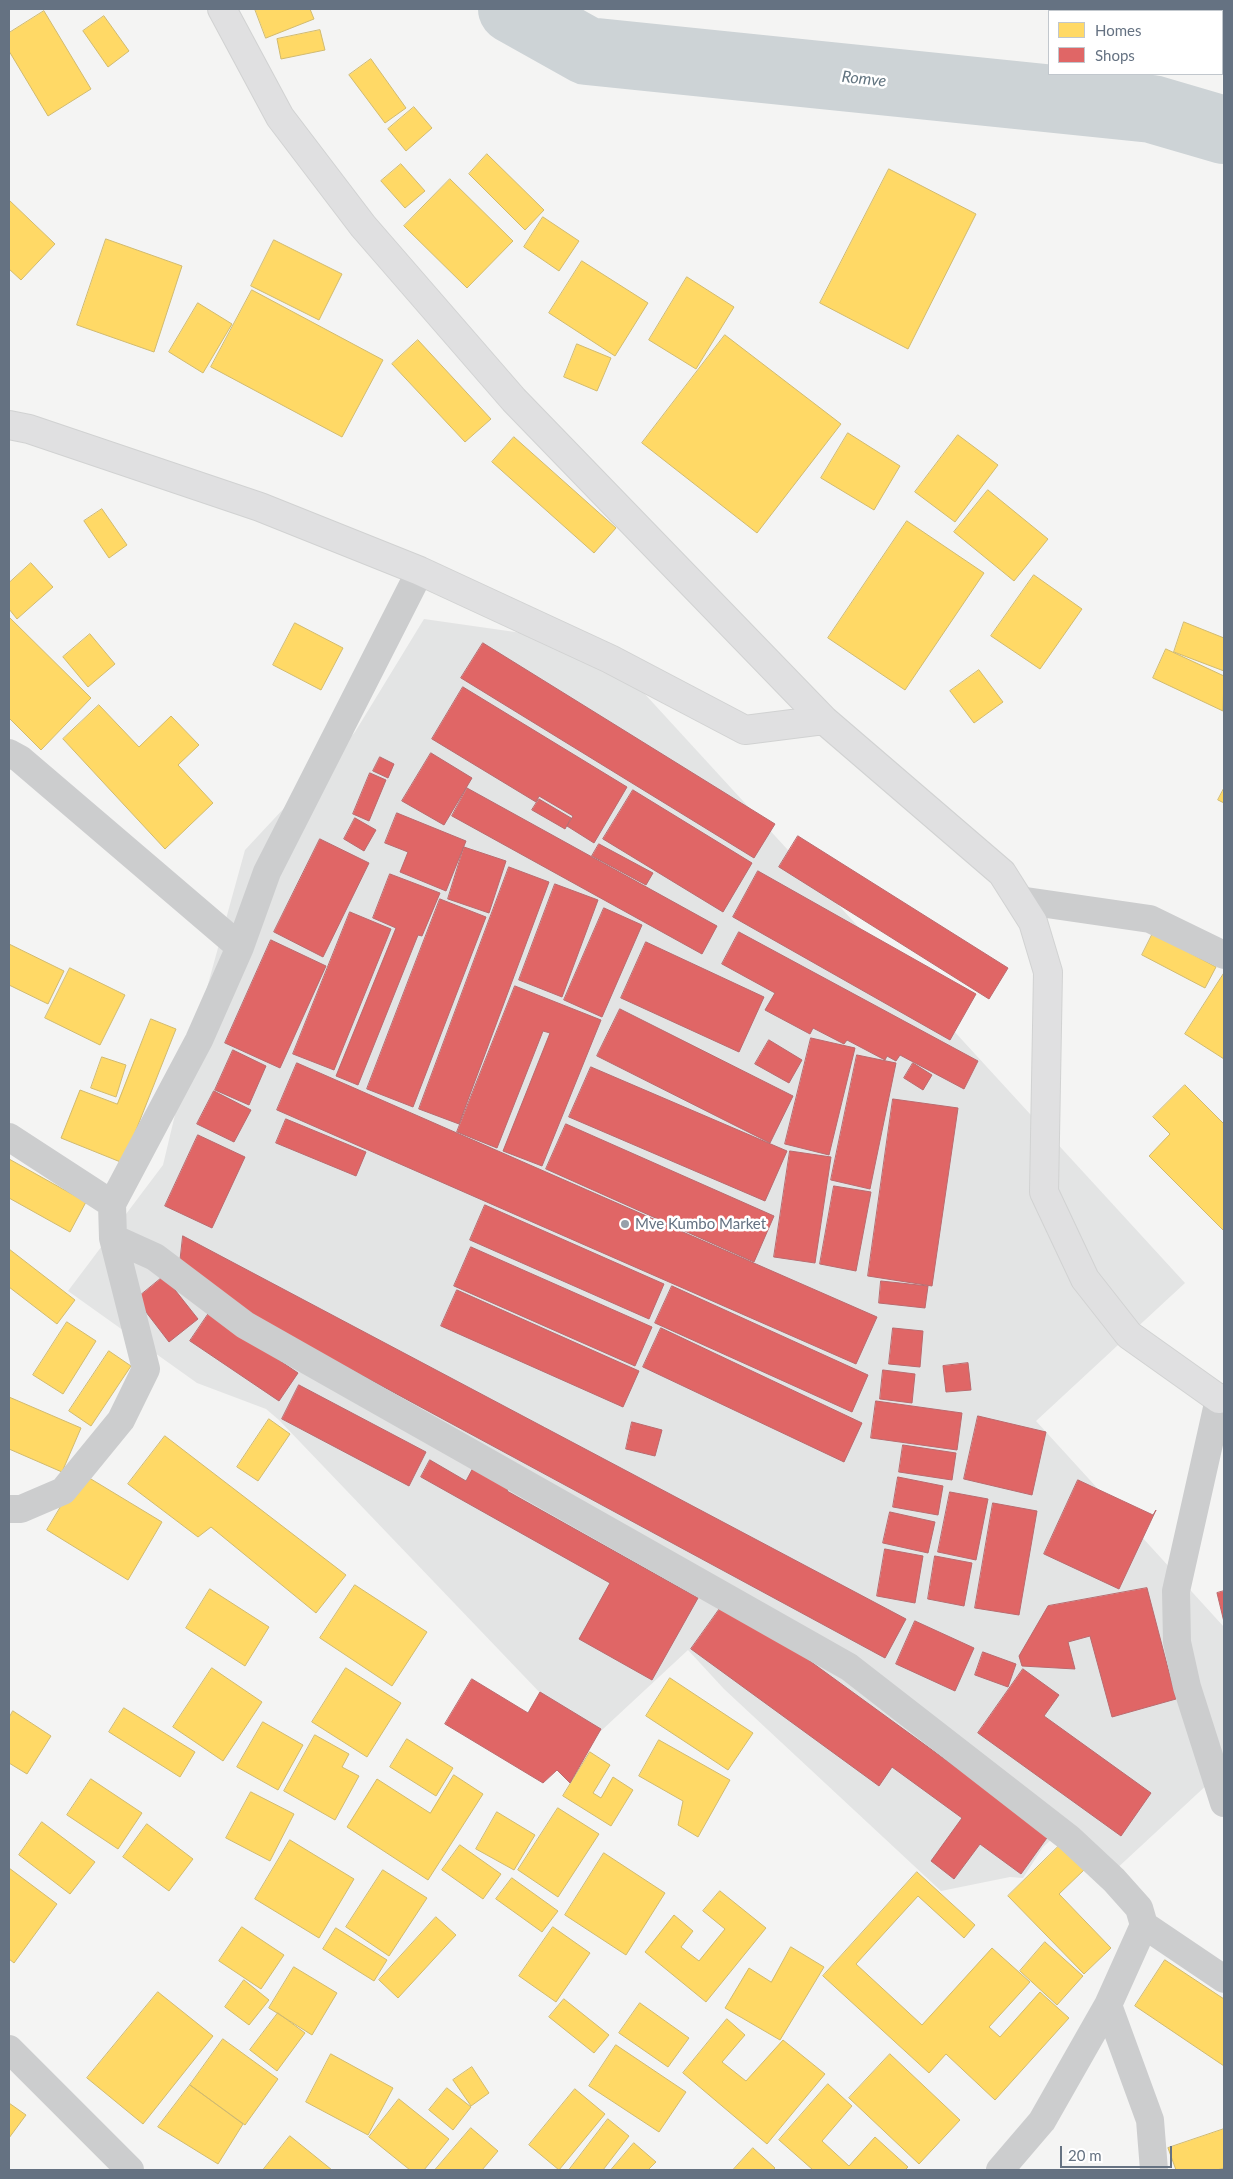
<!DOCTYPE html>
<html>
<head>
<meta charset="utf-8">
<style>
  body { margin:0 }
  #map { position:relative; width:1233px; height:2179px; overflow:hidden; background:#f4f4f3; font-family:Lato,sans-serif }
  canvas { display:block }
  .frame { position:absolute; inset:0; border:10px solid #657282; pointer-events:none }
  .legend { position:absolute; left:1048px; top:10px; width:175px; height:65px; box-sizing:border-box; background:#fff; border:1px solid #c1c7cd; margin:0; padding:6px 9px; list-style:none; font-size:15px; color:#657282 }
  .legend li { display:flex; align-items:center; gap:10px; height:25px }
  .legend b { width:25px; border:1px solid #c1c7cd }
  .scale { position:absolute; left:1060px; top:2146px; width:112px; height:22px; box-sizing:border-box; border:2px solid #657282; border-top:0; padding-left:6px; font-size:15px; line-height:18px; white-space:nowrap; color:#657282; -webkit-text-stroke:4px #fff; paint-order:stroke }
</style>
</head>
<body>
<div id="map">
<canvas width="1233" height="2179"></canvas>
<div class="frame"></div>
<ul class="legend">
<li><b style="height:14px;background:#ffd966"></b>Homes</li>
<li><b style="height:14px;background:#e06666"></b>Shops</li>
</ul>
<div class="scale">20 m</div>
</div>
<script>
const ctx = document.querySelector('canvas').getContext('2d');
ctx.lineJoin = 'round';
function paint(path, color) {
  ctx.fillStyle = color;
  ctx.fill(path, 'evenodd');
}
function stroke(path, color, width, dash) {
  ctx.strokeStyle = color;
  ctx.lineWidth = width;
  ctx.lineCap = dash ? 'butt' : 'round';
  ctx.setLineDash(dash || []);
  ctx.stroke(path);
}
function drawText(font, color, halo, rows, align = 'center') {
  ctx.font = font + ' Lato,sans-serif';
  ctx.lineWidth = 5;
  ctx.setLineDash([]);
  ctx.textBaseline = 'middle';
  ctx.strokeStyle = halo;
  ctx.fillStyle = color;
  for (const [text, x, y, turn = 0] of rows) {
    ctx.save();
    ctx.translate(x, y);
    ctx.rotate((+turn || 0) * Math.PI / 180);
    ctx.textAlign = isNaN(turn) ? turn : align;
    if (halo) ctx.strokeText(text, 0, 0);
    ctx.fillText(text, 0, 0);
    ctx.restore();
  }
}
const built = new Path2D(`
  M424,619L599,644L1185,1283L1036,1421L1224,1627V1769L1113,1872L1069,1824L1043,1847L1023,1878L1010,1877L941,1891L724,1689L688,1650L588,1743L279,1420L266,1409L197,1383L68,1291L163,1165L194,1035L245,850L355,732Z`);
const homes = new Path2D(`
  M255,9H310L314,19L266,38Z
  M44,11L91,89L48,116L9,51V33Z
  M104,16L129,51L108,67L83,31Z
  M320,30L325,50L281,59L277,39Z
  M371,59L406,108L385,123L349,75Z
  M414,107L432,128L406,151L388,129Z
  M487,154L544,210L525,230L469,174Z
  M401,164L425,191L405,208L381,181Z
  M889,169L976,214L908,349L820,303Z
  M450,179L513,241L467,288L404,226Z
  M9,200L55,244L21,280L9,269Z
  M543,217L579,241L559,271L524,247Z
  M106,239L182,266L154,352L77,325Z
  M274,240L342,274L319,320L251,286Z
  M582,261L648,303L615,356L549,313Z
  M687,277L734,307L696,369L649,340Z
  M252,290L383,360L342,437L211,367Z
  M198,303L232,324L203,373L169,352Z
  M725,335L841,424L757,533L642,443Z
  M418,340L491,419L465,442L392,364Z
  M577,344L611,358L597,391L564,377Z
  M848,433L900,466L874,510L821,478Z
  M958,435L998,465L955,522L915,492Z
  M514,437L616,528L594,553L492,462Z
  M988,490L1048,539L1014,581L954,532Z
  M102,509L127,545L109,558L84,521Z
  M907,521L984,573L905,690L828,638Z
  M31,563L53,587L17,619L9,609V583Z
  M1034,575L1082,609L1040,669L991,636Z
  M9,617L91,698L41,750L9,718Z
  M1184,622L1224,638V671L1174,652Z
  M295,623L343,648L321,690L273,665Z
  M90,634L115,664L88,687L63,657Z
  M1166,649L1224,676L1223,711L1153,678Z
  M979,670L1003,702L974,723L950,691Z
  M99,705L139,747L171,716L199,745L178,765L213,803L165,849L63,739Z
  M1224,788V803L1218,800Z
  M1153,933L1216,967L1205,988L1142,955Z
  M9,944L64,971L48,1004L9,985Z
  M70,968L125,995L100,1045L45,1018Z
  M1224,973V1059L1185,1034Z
  M151,1019L176,1029L123,1163L61,1138L80,1090L117,1104Z
  M102,1057L126,1065L116,1097L91,1088Z
  M1185,1085L1224,1124V1231L1149,1156L1170,1134L1153,1117Z
  M9,1159L86,1202L70,1232L9,1198Z
  M9,1249L75,1300L57,1324L9,1287Z
  M67,1322L96,1341L63,1394L33,1375Z
  M109,1351L131,1366L91,1426L69,1411Z
  M9,1397L81,1428L62,1472L9,1449Z
  M269,1419L290,1434L258,1481L237,1467Z
  M165,1436L346,1575L316,1613L211,1527L198,1537L128,1484Z
  M81,1473L162,1522L128,1580L47,1530Z
  M355,1585L427,1632L392,1686L320,1638Z
  M210,1589L269,1627L245,1666L186,1628Z
  M212,1668L262,1702L223,1761L173,1727Z
  M346,1668L401,1703L367,1757L312,1722Z
  M670,1678L753,1733L728,1770L646,1716Z
  M124,1708L195,1752L180,1777L109,1732Z
  M13,1711L51,1736L27,1774L9,1763V1718Z
  M263,1722L303,1745L278,1790L237,1767Z
  M315,1735L349,1754L342,1767L359,1776L335,1820L284,1791Z
  M407,1739L453,1768L436,1796L390,1767Z
  M659,1740L730,1780L698,1837L678,1825L683,1801L639,1776Z
  M590,1752L610,1765L593,1793L601,1798L613,1777L633,1790L611,1826L563,1796Z
  M454,1775L483,1794L428,1880L347,1827L377,1779L430,1813Z
  M91,1779L142,1813L118,1849L67,1815Z
  M251,1792L294,1814L270,1861L226,1838Z
  M558,1808L599,1834L558,1897L518,1870Z
  M497,1812L535,1835L514,1870L476,1849Z
  M42,1822L95,1862L70,1894L19,1855Z
  M147,1824L193,1859L169,1891L123,1857Z
  M290,1840L354,1879L319,1938L255,1899Z
  M1061,1844L1085,1869L1059,1894L1111,1948L1084,1974L1008,1896Z
  M460,1845L501,1874L483,1899L442,1870Z
  M604,1853L665,1893L626,1955L565,1915Z
  M9,1868L57,1904L14,1963L9,1959Z
  M383,1870L427,1898L389,1956L346,1927Z
  M917,1872L975,1925L964,1938L918,1896L856,1964L922,2025L992,1948L1030,1982L989,2027L1000,2037L1040,1992L1069,2018L995,2100L946,2054L929,2073L823,1976Z
  M512,1878L558,1911L542,1932L496,1899Z
  M720,1891L766,1928L706,2002L645,1952L674,1915L693,1931L681,1947L699,1961L725,1929L703,1911Z
  M436,1917L456,1935L398,1998L379,1980Z
  M242,1927L284,1955L261,1989L219,1961Z
  M553,1927L590,1953L556,2002L519,1976Z
  M336,1928L387,1960L374,1981L323,1949Z
  M1045,1942L1083,1976L1057,2005L1020,1971Z
  M791,1947L824,1967L780,2040L725,2008L749,1968L771,1982Z
  M1165,1960L1224,1999V2066L1135,2006Z
  M294,1967L337,1993L312,2035L269,2008Z
  M244,1980L269,2000L249,2025L225,2007Z
  M158,1992L213,2036L143,2124L87,2078Z
  M564,1999L609,2035L594,2053L549,2017Z
  M640,2003L689,2038L668,2067L619,2033Z
  M278,2013L305,2033L277,2071L250,2050Z
  M727,2019L745,2035L722,2062L746,2081L783,2040L825,2074L767,2144L683,2073Z
  M223,2039L278,2079L245,2125L190,2085Z
  M616,2045L686,2092L659,2132L589,2086Z
  M331,2054L393,2088L368,2135L306,2102Z
  M890,2054L960,2120L919,2164L849,2098Z
  M472,2067L489,2093L471,2106L453,2080Z
  M828,2084L852,2106L822,2141L849,2166L875,2137L908,2167L905,2170H813L779,2140Z
  M190,2085L243,2124L218,2164L158,2127Z
  M447,2088L471,2107L453,2130L429,2110Z
  M575,2089L605,2114L559,2170L529,2145Z
  M399,2099L449,2139L424,2170H410L369,2137Z
  M9,2103L26,2115L9,2138Z
  M608,2119L629,2136L603,2170H569Z
  M471,2128L498,2151L482,2170H435Z
  M1224,2129V2168L1217,2170H1176L1168,2148Z
  M290,2136L332,2170H263Z
  M634,2143L656,2162L648,2170H611Z
  M753,2148L775,2168L773,2170H733Z`);
const shops = new Path2D(`
  M483,643L775,824L754,858L461,678Z
  M463,687L627,787L594,843L567,826L573,816L539,796L536,802L432,739Z
  M431,753L472,778L444,825L402,801Z
  M380,757L394,764L388,778L373,771Z
  M370,773L386,780L369,821L353,814Z
  M467,788L717,926L702,954L452,816Z
  M633,790L752,863L723,912L603,839Z
  M539,799L571,818L565,829L532,810Z
  M397,813L466,841L446,891L400,872L408,852L385,843Z
  M355,818L376,830L364,851L344,839Z
  M798,836L1008,968L989,999L779,867Z
  M320,839L369,863L323,957L274,932Z
  M599,844L653,873L646,885L592,856Z
  M464,847L506,861L489,913L448,899Z
  M509,867L549,882L459,1124L419,1109Z
  M758,871L976,994L950,1040L733,917Z
  M390,874L440,893L422,936L418,935L358,1085L336,1076L396,928L373,918Z
  M555,884L598,900L562,997L519,980Z
  M440,899L486,917L413,1107L367,1089Z
  M604,908L642,925L602,1017L564,1000Z
  M350,912L391,929L334,1070L293,1054Z
  M739,932L978,1061L964,1089L900,1055L896,1061L887,1056L885,1060L847,1040L844,1044L813,1028L810,1034L765,1010L775,993L722,964Z
  M271,940L326,966L280,1068L225,1043Z
  M646,942L764,997L739,1052L621,998Z
  M515,986L601,1020L542,1166L503,1151L550,1033L543,1031L497,1148L457,1132Z
  M620,1009L793,1096L770,1143L597,1056Z
  M811,1038L855,1048L829,1155L785,1144Z
  M769,1040L802,1060L789,1083L755,1064Z
  M233,1050L266,1066L249,1105L215,1090Z
  M857,1055L896,1063L870,1189L831,1180Z
  M297,1063L877,1317L856,1364L277,1110Z
  M913,1063L932,1075L923,1090L904,1078Z
  M591,1067L787,1151L765,1201L569,1117Z
  M214,1091L251,1110L234,1142L197,1124Z
  M893,1099L958,1108L932,1286L868,1276Z
  M286,1119L366,1152L356,1176L276,1143Z
  M566,1124L774,1216L754,1262L546,1169Z
  M198,1135L245,1157L212,1228L165,1206Z
  M790,1151L831,1157L815,1263L774,1257Z
  M834,1186L871,1192L856,1271L820,1264Z
  M485,1205L664,1284L649,1319L470,1240Z
  M183,1236L906,1619L885,1658L195,1285L180,1262Z
  M471,1247L652,1327L635,1366L454,1286Z
  M164,1276L198,1319L169,1342L136,1299Z
  M881,1281L928,1286L925,1308L879,1303Z
  M672,1286L868,1375L852,1412L655,1323Z
  M457,1290L639,1371L623,1407L441,1326Z
  M209,1313L298,1373L279,1401L190,1341Z
  M661,1328L862,1423L844,1462L643,1367Z
  M893,1328L923,1331L920,1367L889,1364Z
  M968,1363L971,1390L946,1392L943,1366Z
  M883,1370L915,1374L912,1403L880,1399Z
  M299,1385L426,1452L409,1486L282,1419Z
  M876,1401L962,1413L957,1450L871,1438Z
  M978,1416L1046,1432L1032,1495L964,1479Z
  M632,1422L662,1430L655,1456L626,1449Z
  M903,1445L956,1453L952,1480L899,1472Z
  M430,1460L466,1481L474,1466L510,1486L507,1491L698,1598L652,1680L579,1639L610,1583L421,1477Z
  M898,1477L943,1486L938,1515L893,1507Z
  M1078,1480L1153,1515L1156,1510L1119,1589L1044,1554Z
  M950,1492L988,1499L976,1560L938,1552Z
  M993,1503L1037,1511L1019,1615L975,1608Z
  M890,1512L935,1522L928,1553L883,1543Z
  M885,1549L923,1556L915,1603L877,1596Z
  M935,1556L972,1563L964,1606L928,1599Z
  M1147,1588L1176,1699L1112,1717L1090,1636L1068,1642L1075,1669L1022,1666L1019,1656L1048,1606Z
  M1224,1591V1622L1217,1593Z
  M726,1600L1049,1835L1021,1874L980,1844L954,1879L931,1861L962,1818L892,1767L879,1786L691,1649Z
  M915,1621L974,1648L955,1691L896,1664Z
  M983,1652L1016,1664L1008,1687L975,1675Z
  M1023,1669L1059,1695L1044,1716L1151,1793L1121,1836L978,1733Z
  M472,1679L528,1713L540,1692L601,1729L570,1783L557,1770L543,1783L445,1724Z`);
const river = new Path2D(`
  M512,9L587,51L1152,109L1224,130`);
const minor = new Path2D(`
  M9,753L20,759L240,947
  M1019,900L1150,919L1224,955
  M9,1137L112,1204
  M113,1238L155,1257L245,1325L849,1667L1069,1838L1114,1880L1139,1908L1144,1925L1224,1979
  M9,1509H21L63,1491L121,1420L146,1369L113,1238L112,1204L199,1040L240,947L267,872L420,571
  M1108,2005L1150,2120L1154,2170
  M9,2049L130,2170
  M1000,2170L1042,2121L1108,2005L1144,1925`);
const tertiary = new Path2D(`
  M1219,1399L1176,1591L1177,1642L1187,1687L1224,1803`);
const secondary = new Path2D(`
  M222,9L280,117L363,226L514,400L824,720L1002,873L1033,922L1048,972L1044,1192L1085,1279L1129,1335L1219,1399L1224,1398
  M9,425L29,429L260,507L420,571L610,659L745,730L824,720`);
const markers = [
  [625,1224,5,"#97a0aa"]
];
const poiNames = [
  ["Mve Kumbo Market",635,1224]
];
const waterNames = [
  ["Romve",864,79,6]
];
paint(built, '#e3e4e4');
paint(homes, '#ffd966');
stroke(homes, '#d1ba6e', 1);
paint(shops, '#e06666');
stroke(shops, '#bb6a6e', 1);
stroke(river, '#cdd3d6', 68);
stroke(secondary, '#d1d2d2', 30);
stroke(minor, '#cccdce', 28);
stroke(tertiary, '#cccdce', 28);
stroke(secondary, '#e0e0e1', 28);
for (const [x, y, r, color] of markers) {
  const dot = new Path2D();
  dot.arc(x, y, r, 0, 2 * Math.PI);
  ctx.fillStyle = color;
  ctx.fill(dot);
  stroke(dot, '#fff', 2);
}
drawText('15px', '#657282', '#fff', poiNames, 'left');
drawText('italic 16px', '#61737f', '#fff', waterNames);
</script>
</body>
</html>
